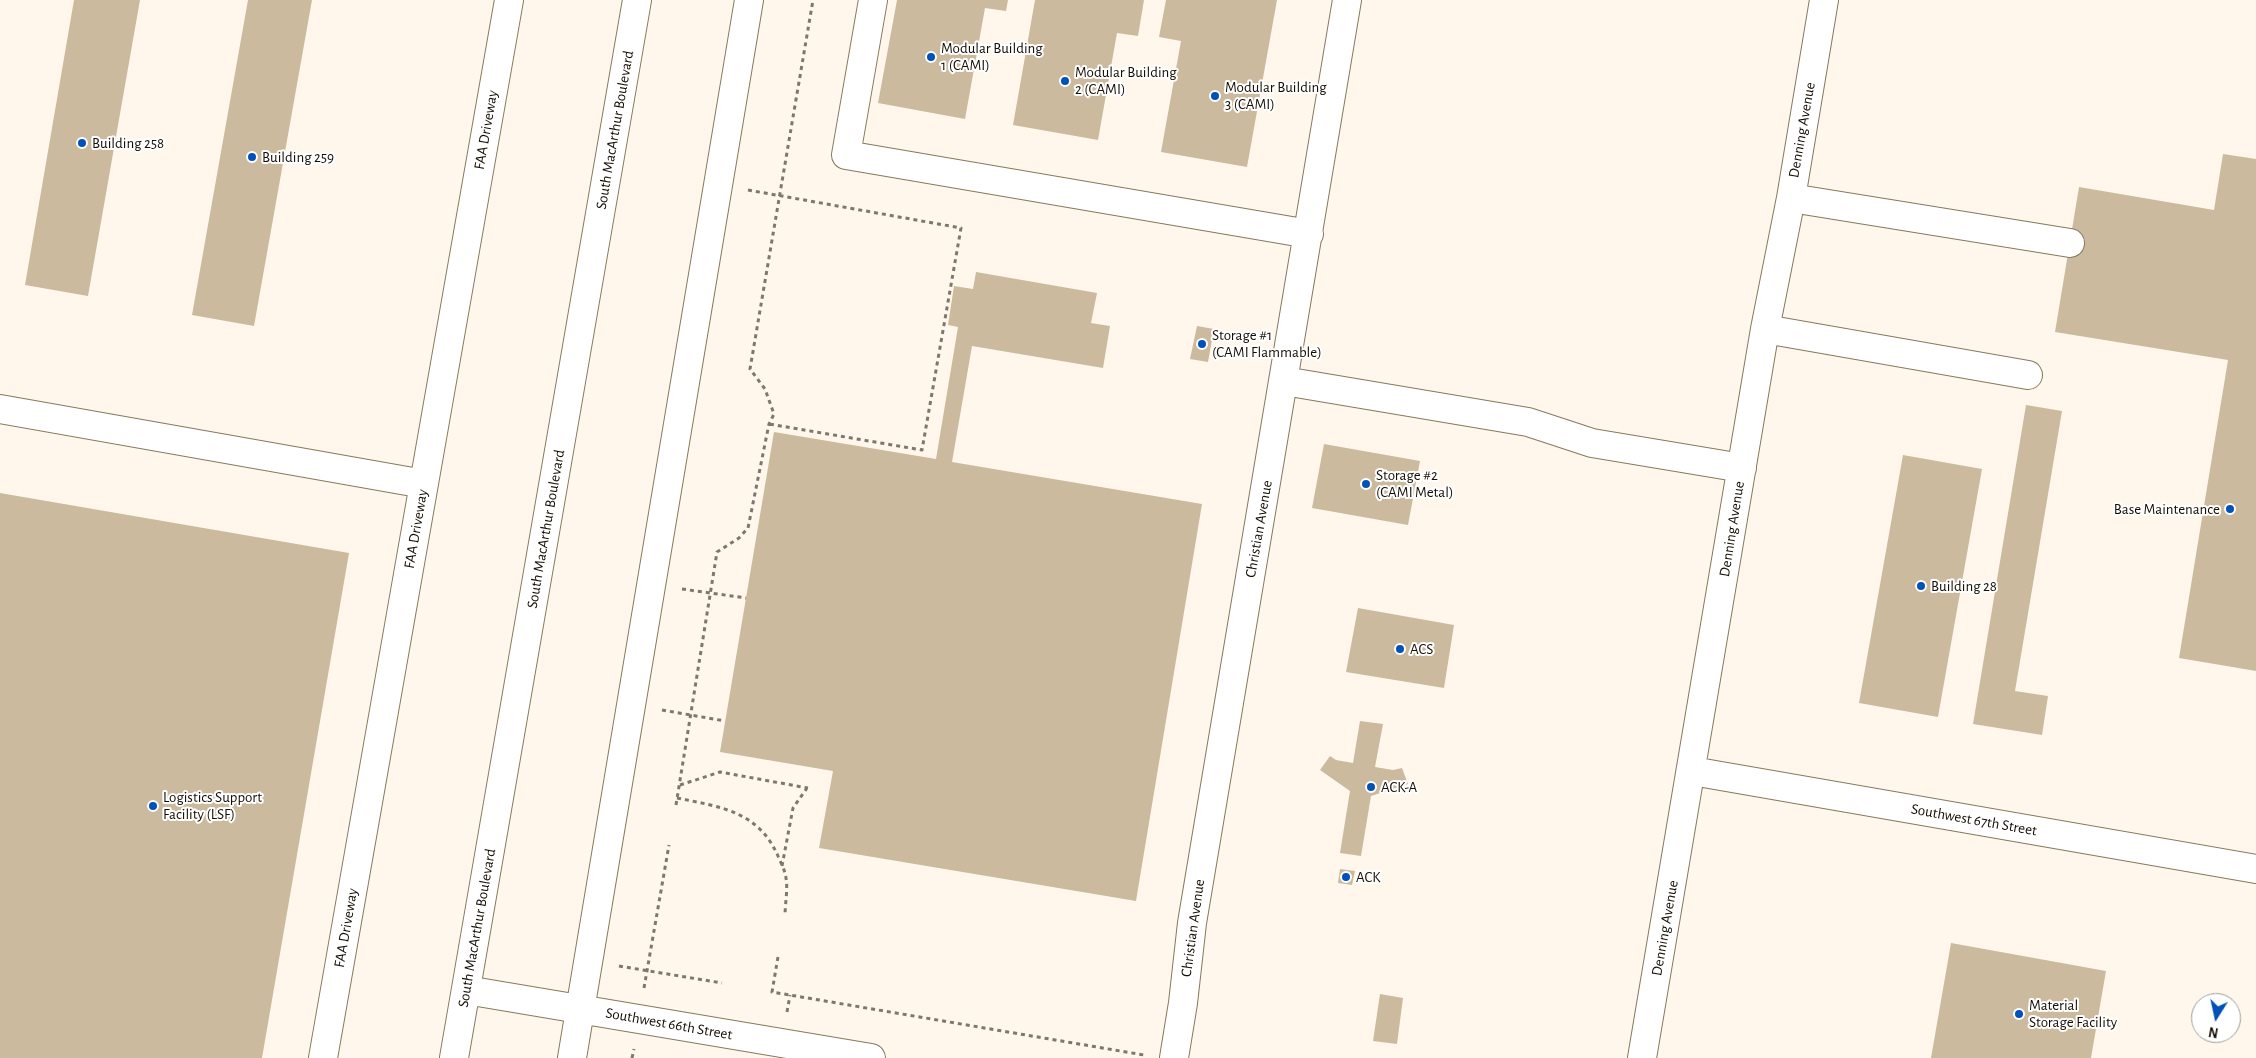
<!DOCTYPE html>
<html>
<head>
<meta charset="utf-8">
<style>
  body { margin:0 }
  #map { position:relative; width:2256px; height:1058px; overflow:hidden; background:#fff7ec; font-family:"Alegreya Sans",sans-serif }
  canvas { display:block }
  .north { position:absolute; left:2191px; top:993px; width:50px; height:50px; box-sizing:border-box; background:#fff; border:1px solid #a19e9b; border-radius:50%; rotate:190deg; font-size:14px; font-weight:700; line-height:20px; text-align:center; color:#140d04 }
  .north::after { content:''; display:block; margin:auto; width:18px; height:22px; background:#0151bb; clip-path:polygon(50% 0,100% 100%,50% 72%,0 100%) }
</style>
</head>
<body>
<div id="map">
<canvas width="2256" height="1058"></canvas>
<div class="north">N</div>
</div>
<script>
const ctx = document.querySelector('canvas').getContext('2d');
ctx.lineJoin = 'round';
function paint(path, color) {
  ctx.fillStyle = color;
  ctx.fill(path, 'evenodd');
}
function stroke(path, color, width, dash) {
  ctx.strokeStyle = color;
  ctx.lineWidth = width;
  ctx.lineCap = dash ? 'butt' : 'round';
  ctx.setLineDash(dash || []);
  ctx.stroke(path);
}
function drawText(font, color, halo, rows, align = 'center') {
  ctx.font = font + ' "Alegreya Sans",sans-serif';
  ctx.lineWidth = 4;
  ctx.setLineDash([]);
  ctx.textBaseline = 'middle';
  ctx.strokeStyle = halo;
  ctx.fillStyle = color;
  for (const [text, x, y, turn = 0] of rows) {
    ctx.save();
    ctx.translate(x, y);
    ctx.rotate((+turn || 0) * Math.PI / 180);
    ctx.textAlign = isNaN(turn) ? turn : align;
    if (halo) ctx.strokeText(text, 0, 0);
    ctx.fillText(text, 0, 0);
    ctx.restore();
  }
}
const building = new Path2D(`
  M74,0H140L88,296L25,285Z
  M248,0H312L254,326L192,315Z
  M897,0H1008L1006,11L985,8L965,119L878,103Z
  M1035,0H1144L1138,36L1117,33L1098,140L1013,125Z
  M1166,0H1277L1247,167L1161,152L1181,41L1159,37Z
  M2223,154L2256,159V671L2179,658L2228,360L2055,332L2079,187L2214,210Z
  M976,272L1097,293L1091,323L1110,326L1103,368L972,346L952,462L1202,504L1136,901L819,848L833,771L720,752L774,432L936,459L958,327L948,325L954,286L973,289Z
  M1197,326L1214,329L1208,362L1190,359Z
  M2026,405L2062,411L2015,691L2048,696L2042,735L1973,724Z
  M1324,444L1420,461L1408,525L1312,508Z
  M1903,455L1982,469L1938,717L1859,703Z
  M0,493L349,553L262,1058H0Z
  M1358,608L1454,625L1444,688L1346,672Z
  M1360,721L1383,724L1375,767L1393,770L1402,768L1408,784L1371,796L1361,856L1340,853L1350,791L1320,770L1330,756L1336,760L1353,763Z
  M1340,869L1355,871L1352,885L1338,883Z
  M1951,943L2106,971L2091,1058H1931Z
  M1380,994L1403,998L1397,1044L1373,1041Z`);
const path = new Path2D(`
  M748,190L961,228L922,450L769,424
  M682,589L746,598
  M662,710L725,721
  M680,785L720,772L808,788
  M677,798C721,807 758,811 778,856C781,863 785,870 786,878C788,889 785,904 785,916
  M676,805L717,552L739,538L748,528L769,424L774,414L765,389L750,369L813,0
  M782,866L793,808L807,788
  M778,957L772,992L1144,1055
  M619,966L722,983
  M644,988L669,845
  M787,1012L790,995
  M632,1058L634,1049`);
const minor = new Path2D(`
  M873,0L846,155L1309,234
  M1791,198L2070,243
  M1765,329L2028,375
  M1284,381L1528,422L1592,443L1742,468
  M0,409L424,484
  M1692,771L2256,869
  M466,990L871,1058
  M323,1058L509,0
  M454,1058L637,0
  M572,1058L749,0
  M1174,1058L1183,1003L1192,923L1347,0
  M1642,1058L1765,329L1791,198L1824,0`);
const markers = [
  [931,57,5,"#0151bb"],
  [1065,81,5,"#0151bb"],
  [1215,96,5,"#0151bb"],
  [82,143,5,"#0151bb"],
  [252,157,5,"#0151bb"],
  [1202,344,5,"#0151bb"],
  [1366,484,5,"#0151bb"],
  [2230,509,5,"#0151bb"],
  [1921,586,5,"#0151bb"],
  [1400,649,5,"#0151bb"],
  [1371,787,5,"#0151bb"],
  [153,806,5,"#0151bb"],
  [1346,877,5,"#0151bb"],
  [2019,1014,5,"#0151bb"]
];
const poiNames = [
  ["Modular Building",941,48],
  ["1 (CAMI)",941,65],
  ["Modular Building",1075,72],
  ["2 (CAMI)",1075,89],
  ["Modular Building",1225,87],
  ["3 (CAMI)",1225,104],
  ["Building 258",92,143],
  ["Building 259",262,157],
  ["Storage #1",1212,335],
  ["(CAMI Flammable)",1212,352],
  ["Storage #2",1376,475],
  ["(CAMI Metal)",1376,492],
  ["Base Maintenance",2220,509,"right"],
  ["Building 28",1931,586],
  ["ACS",1410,649],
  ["ACK-A",1381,787],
  ["Logistics Support",163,797],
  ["Facility (LSF)",163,814],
  ["ACK",1356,877],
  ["Material",2029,1005],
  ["Storage Facility",2029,1022]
];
const streetNames = [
  ["FAA Driveway",486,130,-80],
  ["South MacArthur Boulevard",615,130,-80],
  ["Denning Avenue",1802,130,-80],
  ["FAA Driveway",416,529,-80],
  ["South MacArthur Boulevard",546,529,-80],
  ["Christian Avenue",1259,529,-80],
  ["Denning Avenue",1732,529,-81],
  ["Southwest 67th Street",1974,820,10],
  ["FAA Driveway",346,928,-80],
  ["South MacArthur Boulevard",477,928,-80],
  ["Christian Avenue",1193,928,-82],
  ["Denning Avenue",1665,928,-80],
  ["Southwest 66th Street",669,1024,10]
];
paint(building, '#ccba9e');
stroke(minor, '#89785e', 30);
stroke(path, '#7f776d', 3, [4, 4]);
stroke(minor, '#fff', 28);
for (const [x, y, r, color] of markers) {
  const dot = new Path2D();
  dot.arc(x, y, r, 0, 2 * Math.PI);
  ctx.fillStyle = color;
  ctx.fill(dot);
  stroke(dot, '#fff', 2);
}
drawText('15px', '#140d04', '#fff', poiNames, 'left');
drawText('15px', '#140d04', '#fff', streetNames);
</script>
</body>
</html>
